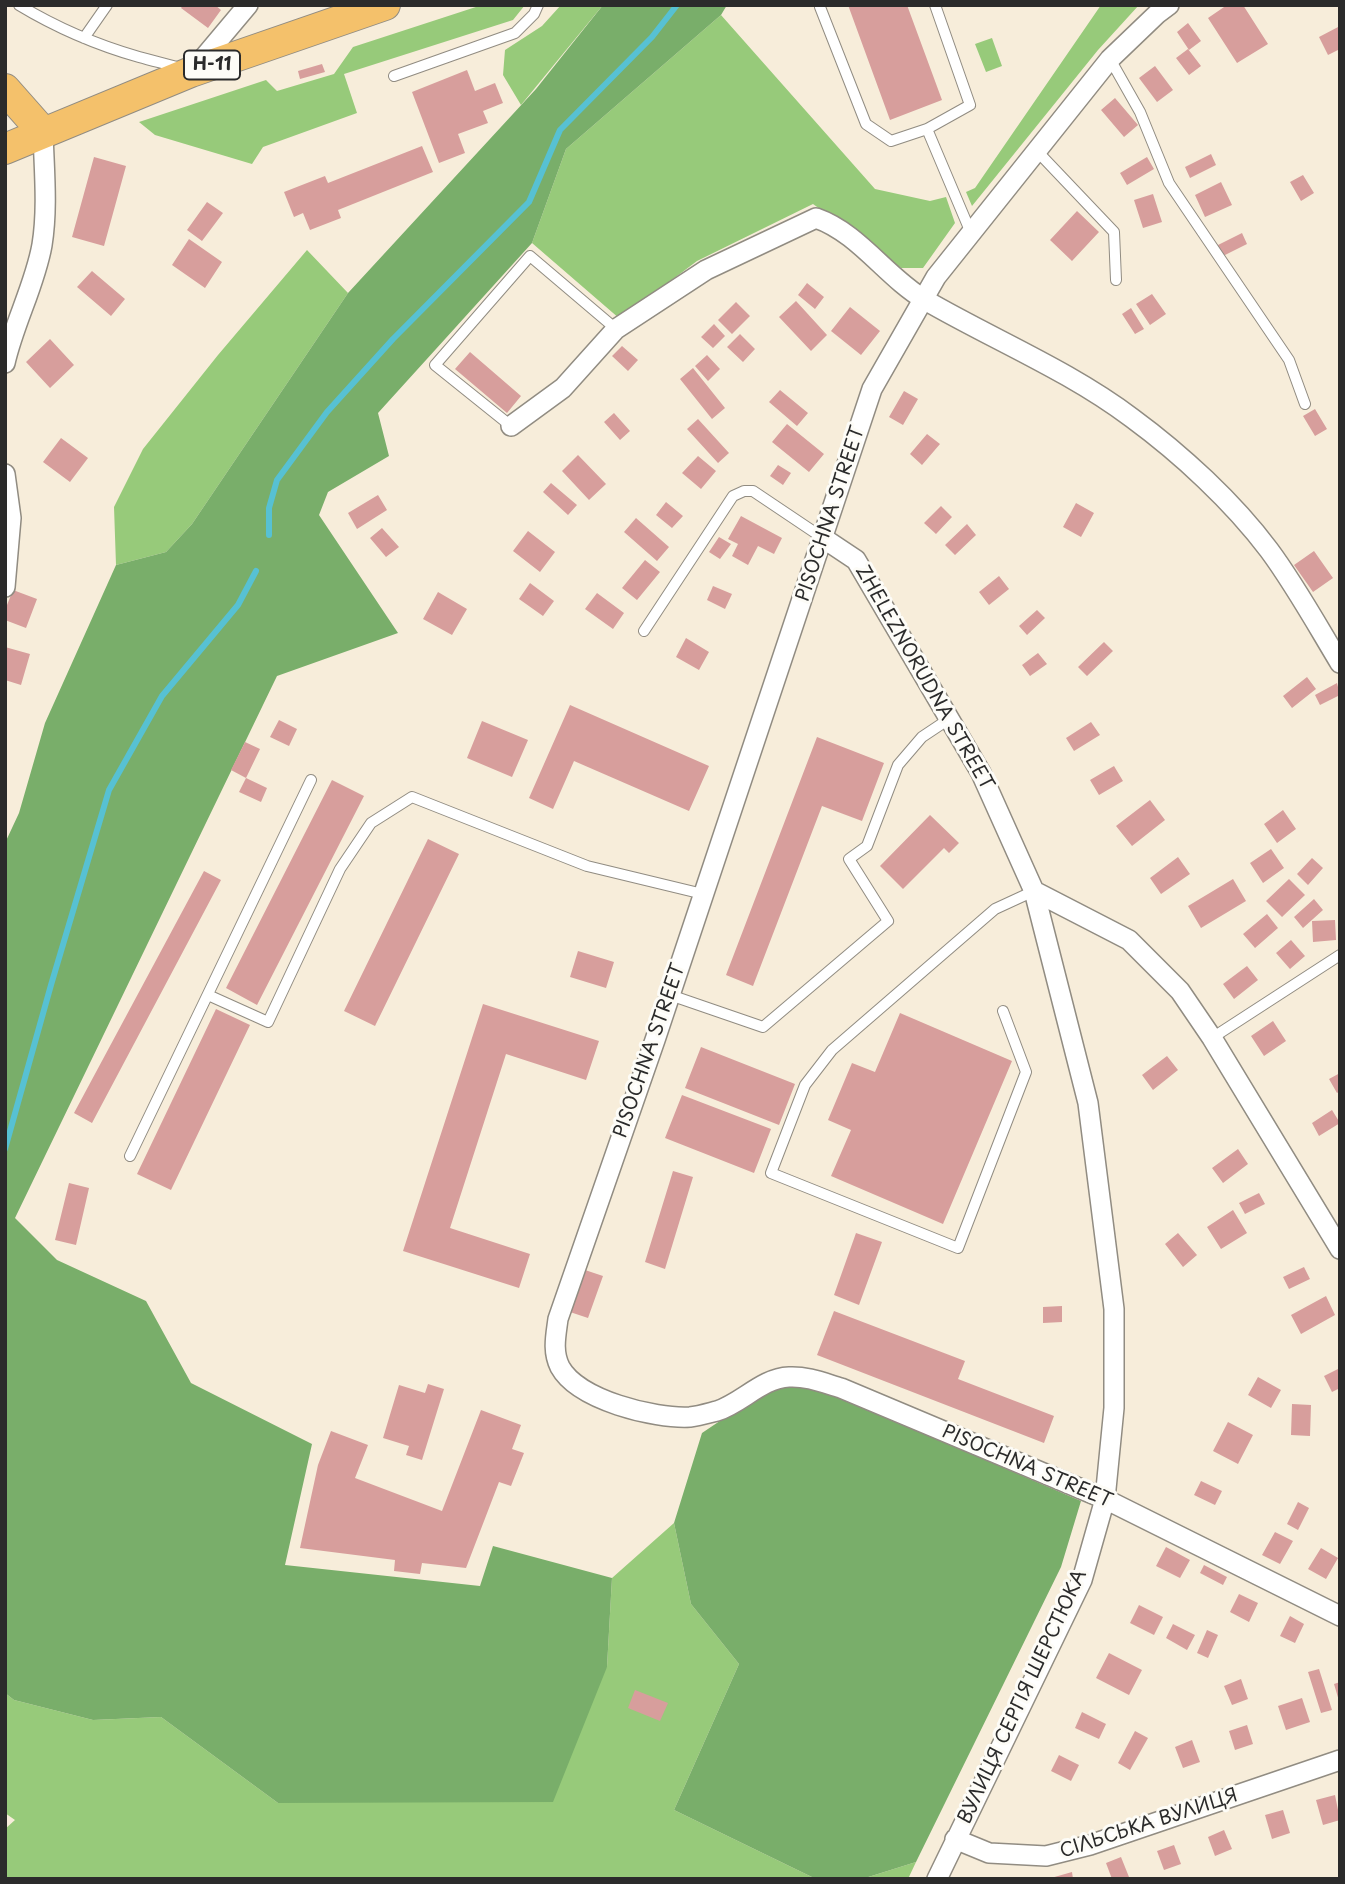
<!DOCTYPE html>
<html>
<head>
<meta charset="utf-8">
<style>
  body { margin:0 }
  #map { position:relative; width:1345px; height:1884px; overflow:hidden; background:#f7edda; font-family:"Playpen Sans",sans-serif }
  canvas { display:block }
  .frame { position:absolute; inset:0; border:7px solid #2b2b2b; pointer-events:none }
</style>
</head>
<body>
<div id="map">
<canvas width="1345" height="1884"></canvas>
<div class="frame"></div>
</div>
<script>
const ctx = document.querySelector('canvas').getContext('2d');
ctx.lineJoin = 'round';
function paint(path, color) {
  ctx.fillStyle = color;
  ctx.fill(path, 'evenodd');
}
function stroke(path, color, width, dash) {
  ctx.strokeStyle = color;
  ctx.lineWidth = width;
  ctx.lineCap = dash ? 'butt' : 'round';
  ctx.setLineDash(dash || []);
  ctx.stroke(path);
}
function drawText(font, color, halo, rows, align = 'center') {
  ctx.font = font + ' "Playpen Sans",sans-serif';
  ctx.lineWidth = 6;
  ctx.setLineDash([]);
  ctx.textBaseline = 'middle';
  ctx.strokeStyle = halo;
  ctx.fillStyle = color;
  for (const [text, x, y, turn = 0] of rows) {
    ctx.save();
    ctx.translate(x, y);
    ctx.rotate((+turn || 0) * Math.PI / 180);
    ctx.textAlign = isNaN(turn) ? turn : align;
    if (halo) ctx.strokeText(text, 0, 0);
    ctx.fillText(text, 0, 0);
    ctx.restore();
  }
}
const green = new Path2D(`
  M482,5H525L513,20L344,74L357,113L263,147L252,164L155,135L139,122L266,80L277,91L334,74L353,47Z
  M561,5H603L521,105L503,75L505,50L542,26Z
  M1101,5H1139L1098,50L972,206L966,192L975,188Z
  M721,15L875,189L930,201L946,197L955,223L923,268H901L813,204L697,261L620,319L532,243L566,149Z
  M992,38L1002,66L986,72L975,44Z
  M307,250L348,293L192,524L166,552L116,565L114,507L143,449L218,355Z
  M674,1523L691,1604L739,1664L674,1810L816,1879H5V1829L15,1820L5,1813V1693L14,1700L93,1720L161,1717L278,1803L607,1667L612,1578Z
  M916,1862L908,1879H862Z`);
const forest = new Path2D(`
  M603,5H727L721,15L566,149L532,243L378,413L389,456L328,492L319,515L398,633L277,676L15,1218L57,1260L146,1301L191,1383L312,1444L285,1565L480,1586L493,1546L612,1578L607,1667L553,1802L278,1803L161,1717L93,1720L14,1700L5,1693V843L19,813L45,723L116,565L166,552L192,524L348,293L536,89Z
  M787,1385L812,1387L837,1396L1081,1501L1061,1567L916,1862L862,1879H816L674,1810L739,1664L691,1604L674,1523L702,1433L763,1392Z`);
const stream = new Path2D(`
  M269,535V508L277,480L327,412L393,339L529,202L560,130L652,37L677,5
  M5,1149L51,985L109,790L162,696L238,605L256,571`);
const building = new Path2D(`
  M183,5H215L221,10L208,28L181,8Z
  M848,5H907L942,100L890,120Z
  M1227,5H1243L1268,44L1237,63L1208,18Z
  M1188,23L1201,41L1189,50L1177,32Z
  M1340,26V49L1328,55L1319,37Z
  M1188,49L1201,66L1189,75L1176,58Z
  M322,64L325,72L300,79L298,71Z
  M1155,66L1173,90L1157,102L1139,78Z
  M467,70L475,91L495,83L503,103L483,111L488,123L458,134L465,153L439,163L412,92Z
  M1115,98L1138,125L1124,137L1101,110Z
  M422,146L433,172L338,210L341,218L310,230L303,213L294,217L284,192L325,176L328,183Z
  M1211,154L1216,165L1190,178L1185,167Z
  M94,157L126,166L104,246L72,237Z
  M1147,157L1154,169L1127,185L1120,173Z
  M1303,175L1314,193L1301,201L1290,182Z
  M1221,182L1232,205L1205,217L1195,195Z
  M1153,194L1162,222L1143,228L1134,200Z
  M207,202L223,213L202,241L187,230Z
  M1077,211L1099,232L1072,261L1050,240Z
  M1242,233L1247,244L1221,257L1216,246Z
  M189,239L222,262L205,288L172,265Z
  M92,271L125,299L111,316L77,287Z
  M807,283L824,297L815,309L798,295Z
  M1152,294L1166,314L1150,325L1136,304Z
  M796,301L827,335L811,351L779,317Z
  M736,302L750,316L732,334L718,320Z
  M850,307L880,331L861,355L831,331Z
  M1131,308L1144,329L1135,334L1122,314Z
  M714,324L725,336L713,348L701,337Z
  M740,334L755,349L743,362L727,347Z
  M50,339L74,365L50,388L26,362Z
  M622,346L638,360L628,371L612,356Z
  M470,352L521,396L507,413L455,369Z
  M707,355L720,369L708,381L695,366Z
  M693,368L725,408L712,419L680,379Z
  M780,390L808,413L797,426L769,402Z
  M904,391L918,399L903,425L889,417Z
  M1315,409L1327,429L1315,436L1303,416Z
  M614,413L630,431L620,440L604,422Z
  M698,419L729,453L718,463L687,429Z
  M787,424L824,454L809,472L772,442Z
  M927,434L940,444L922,465L910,454Z
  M61,438L88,458L70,482L43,462Z
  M578,455L606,484L589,500L562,471Z
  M698,456L716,471L701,489L682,473Z
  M778,465L791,473L783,485L770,476Z
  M551,483L577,505L568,515L543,492Z
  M378,495L387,510L357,529L348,513Z
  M666,502L683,516L672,528L656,515Z
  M1076,503L1094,513L1081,537L1063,527Z
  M941,506L952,517L936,534L924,523Z
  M741,516L782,538L774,554L758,546L748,565L732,556L738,544L728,539Z
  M636,518L669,547L657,561L624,532Z
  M967,524L976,535L955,555L945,545Z
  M382,528L399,547L386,557L370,538Z
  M528,531L555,552L540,572L513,551Z
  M719,537L731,544L720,559L709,552Z
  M1314,551L1333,578L1313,592L1294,565Z
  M645,560L660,572L637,600L622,588Z
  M999,576L1009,589L989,605L979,592Z
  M530,583L554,601L543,616L519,599Z
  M713,586L732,594L725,609L707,600Z
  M13,590L37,599L26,628L5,620V610Z
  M438,592L467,609L452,635L423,619Z
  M597,593L624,613L613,629L585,609Z
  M1037,610L1045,618L1027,635L1019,626Z
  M686,638L709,652L699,670L676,657Z
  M1104,642L1113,651L1087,676L1078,667Z
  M5,647L30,654L21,685L5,680Z
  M1038,653L1047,664L1030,676L1022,665Z
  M1307,677L1316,689L1292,708L1283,696Z
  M1337,683L1340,695L1320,705L1315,695Z
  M570,705L709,766L689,811L574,761L553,809L529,798Z
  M279,720L297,729L289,746L270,737Z
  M482,721L528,740L512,777L467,758Z
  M1091,722L1100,735L1074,751L1066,738Z
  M817,737L884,763L862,821L822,806L753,986L726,975Z
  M245,742L260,749L246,778L231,770Z
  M1114,766L1123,781L1099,795L1090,780Z
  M246,778L267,788L261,802L239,792Z
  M332,780L364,796L257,1005L226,988Z
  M1150,800L1165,820L1132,846L1116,826Z
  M1283,810L1296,829L1277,843L1264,824Z
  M930,815L959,843L949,853L944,848L903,889L880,866Z
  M428,839L459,854L375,1026L344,1011Z
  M1271,849L1284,868L1263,883L1250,863Z
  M1178,857L1190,874L1161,894L1150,878Z
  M1312,858L1323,868L1308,885L1297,874Z
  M204,871L221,880L92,1123L74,1113Z
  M1233,879L1246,901L1201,928L1188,906Z
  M1289,879L1305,895L1282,917L1266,901Z
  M1314,899L1323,910L1303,928L1294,917Z
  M1267,914L1278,928L1255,948L1243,934Z
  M1335,920L1336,940L1313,942L1312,921Z
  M1291,940L1305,956L1290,969L1276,953Z
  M578,951L614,962L606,988L570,977Z
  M1247,966L1258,980L1234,999L1223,984Z
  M483,1004L599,1041L586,1080L506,1054L450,1228L530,1254L519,1288L403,1251Z
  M216,1009L250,1025L171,1190L137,1174Z
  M900,1013L1012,1061L943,1224L831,1176L851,1130L828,1120L852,1063L875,1072Z
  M1273,1021L1286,1041L1264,1056L1251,1036Z
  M701,1047L795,1084L779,1125L685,1088Z
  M1167,1056L1178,1070L1153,1090L1142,1075Z
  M1340,1073V1091L1337,1093L1329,1079Z
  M682,1095L771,1129L754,1173L665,1138Z
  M1332,1110L1340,1123L1319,1136L1312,1123Z
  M1238,1149L1248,1164L1223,1183L1212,1168Z
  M673,1171L693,1177L665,1269L645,1262Z
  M69,1183L89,1188L76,1245L55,1240Z
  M1259,1193L1265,1204L1245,1214L1239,1203Z
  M1233,1210L1247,1233L1221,1249L1207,1227Z
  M856,1233L882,1242L859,1305L834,1295Z
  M1178,1233L1197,1255L1183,1267L1165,1244Z
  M1304,1267L1310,1279L1289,1289L1283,1277Z
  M585,1270L603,1276L588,1318L570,1312Z
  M1326,1296L1335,1315L1301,1334L1291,1315Z
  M1062,1306V1322L1043,1323V1307Z
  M834,1311L965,1361L958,1379L1054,1416L1044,1443L817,1355Z
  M1340,1368V1388L1332,1392L1324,1376Z
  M1258,1377L1281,1390L1271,1408L1248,1395Z
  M428,1384L444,1389L422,1460L406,1455L409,1446L383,1438L399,1385L425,1393Z
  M1292,1404L1311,1405L1310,1436L1291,1435Z
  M481,1410L521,1425L512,1449L524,1453L511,1486L499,1482L466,1568L422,1563L420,1574L394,1571L395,1560L300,1548L318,1465L331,1431L368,1445L355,1478L442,1511Z
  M1228,1422L1253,1435L1238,1464L1213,1451Z
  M1201,1481L1222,1491L1215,1505L1194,1495Z
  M1298,1502L1309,1508L1298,1530L1287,1524Z
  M1275,1532L1293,1541L1280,1564L1262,1555Z
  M1166,1547L1190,1560L1180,1578L1156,1566Z
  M1321,1548L1338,1558L1326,1579L1308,1569Z
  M1204,1565L1227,1577L1223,1585L1200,1573Z
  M1239,1594L1258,1603L1249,1622L1230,1612Z
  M1139,1605L1163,1617L1154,1635L1130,1623Z
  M1290,1616L1304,1624L1295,1643L1280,1636Z
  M1173,1624L1195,1635L1187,1650L1166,1638Z
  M1207,1630L1218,1635L1208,1658L1197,1653Z
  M1109,1653L1142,1670L1129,1695L1096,1678Z
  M1319,1669L1332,1710L1321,1713L1308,1672Z
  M1241,1679L1248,1699L1232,1705L1224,1686Z
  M1340,1682V1701H1339L1334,1684Z
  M635,1690L668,1703L660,1721L628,1708Z
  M1302,1698L1310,1722L1286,1730L1278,1706Z
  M1082,1712L1106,1724L1099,1739L1075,1728Z
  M1247,1725L1253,1744L1235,1750L1229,1731Z
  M1135,1731L1148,1738L1130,1770L1118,1763Z
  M1192,1740L1200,1762L1183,1768L1175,1747Z
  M1059,1755L1079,1765L1071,1781L1051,1771Z
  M1335,1795L1340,1820L1323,1825L1316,1800Z
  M1283,1810L1290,1833L1272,1839L1265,1815Z
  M1224,1830L1232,1849L1215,1856L1208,1837Z
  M1174,1845L1181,1864L1164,1870L1157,1851Z
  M1121,1857L1129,1877L1112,1879L1106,1863Z
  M1072,1872L1073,1879H1051V1878Z`);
const lane = new Path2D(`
  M19,5C57,28 97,45 139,57C153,61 167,64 181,68
  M820,7L866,124L891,141L927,129L970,105L935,5
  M84,38L107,5
  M1110,59L1140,112L1169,183L1289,360L1305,404
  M394,76L515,33L534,14L538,5
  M927,129L971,233
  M1036,150L1114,232L1116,280
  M511,426L435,365L530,256L616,329
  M644,631L733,496L744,491H753L823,538
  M208,995L268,1022L340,869L371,823L412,797L587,866L703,894
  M670,995L763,1027L888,921L849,859L867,846L898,765L922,737L949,719
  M1003,1011L1026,1072L958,1248L771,1173L805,1085L832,1050L995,909L1034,891
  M1212,1038L1340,955
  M130,1156L311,780`);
const street = new Path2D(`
  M1169,5L1157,14L1110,59L936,277L872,389L655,1040L558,1319C556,1335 552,1351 560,1367C578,1400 654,1419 690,1417C699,1416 709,1413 717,1411C742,1403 762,1378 789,1377C807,1376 824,1383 841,1388L1105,1499L1340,1616
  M195,68L248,5
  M5,363C14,323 35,285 42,245C48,208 44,169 43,132
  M511,426L563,388L616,329L706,270L816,218C859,233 886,277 925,300C994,340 1068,370 1132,418C1181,454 1233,502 1269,550C1295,585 1317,625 1340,663
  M5,474L11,518L5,587
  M823,538L856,560L981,773L1034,891L1129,940L1180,991L1212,1038L1340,1249
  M955,1839L989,1853L1046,1856L1090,1845L1340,1760
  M937,1879L1082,1580L1105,1499L1114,1408V1309L1088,1103L1034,891`);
const primary = new Path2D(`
  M5,89L43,132
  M5,149L191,72L385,5`);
const shields = [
  [212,65,56]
];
const shieldNames = [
  ["Н-11",212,65]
];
const streetNames = [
  ["PISOCHNA STREET",831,514,-72],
  ["ZHELEZNORUDNA STREET",924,678,60],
  ["PISOCHNA STREET",650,1051,-71],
  ["PISOCHNA STREET",1027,1467,23],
  ["ВУЛИЦЯ СЕРГІЯ ШЕРСТЮКА",1023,1697,-65],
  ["СІЛЬСЬКА ВУЛИЦЯ",1149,1824,-18]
];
paint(green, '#97ca7a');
paint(forest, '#79ae6a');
stroke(stream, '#57c1d3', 6);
paint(building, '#d79e9c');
stroke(lane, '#918c82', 12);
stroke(street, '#918c82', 22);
stroke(primary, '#918c82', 32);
stroke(lane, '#fff', 10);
stroke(street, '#fff', 19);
stroke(primary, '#f4c16b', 30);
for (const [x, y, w] of shields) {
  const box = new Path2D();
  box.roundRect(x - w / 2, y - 14.5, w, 29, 5);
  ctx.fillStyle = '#fdfcf7';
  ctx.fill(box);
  stroke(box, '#2b2b2b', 2);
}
drawText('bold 18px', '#2b2b2b', null, shieldNames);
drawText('19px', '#2b2b2b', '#fdfcf7', streetNames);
</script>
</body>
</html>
